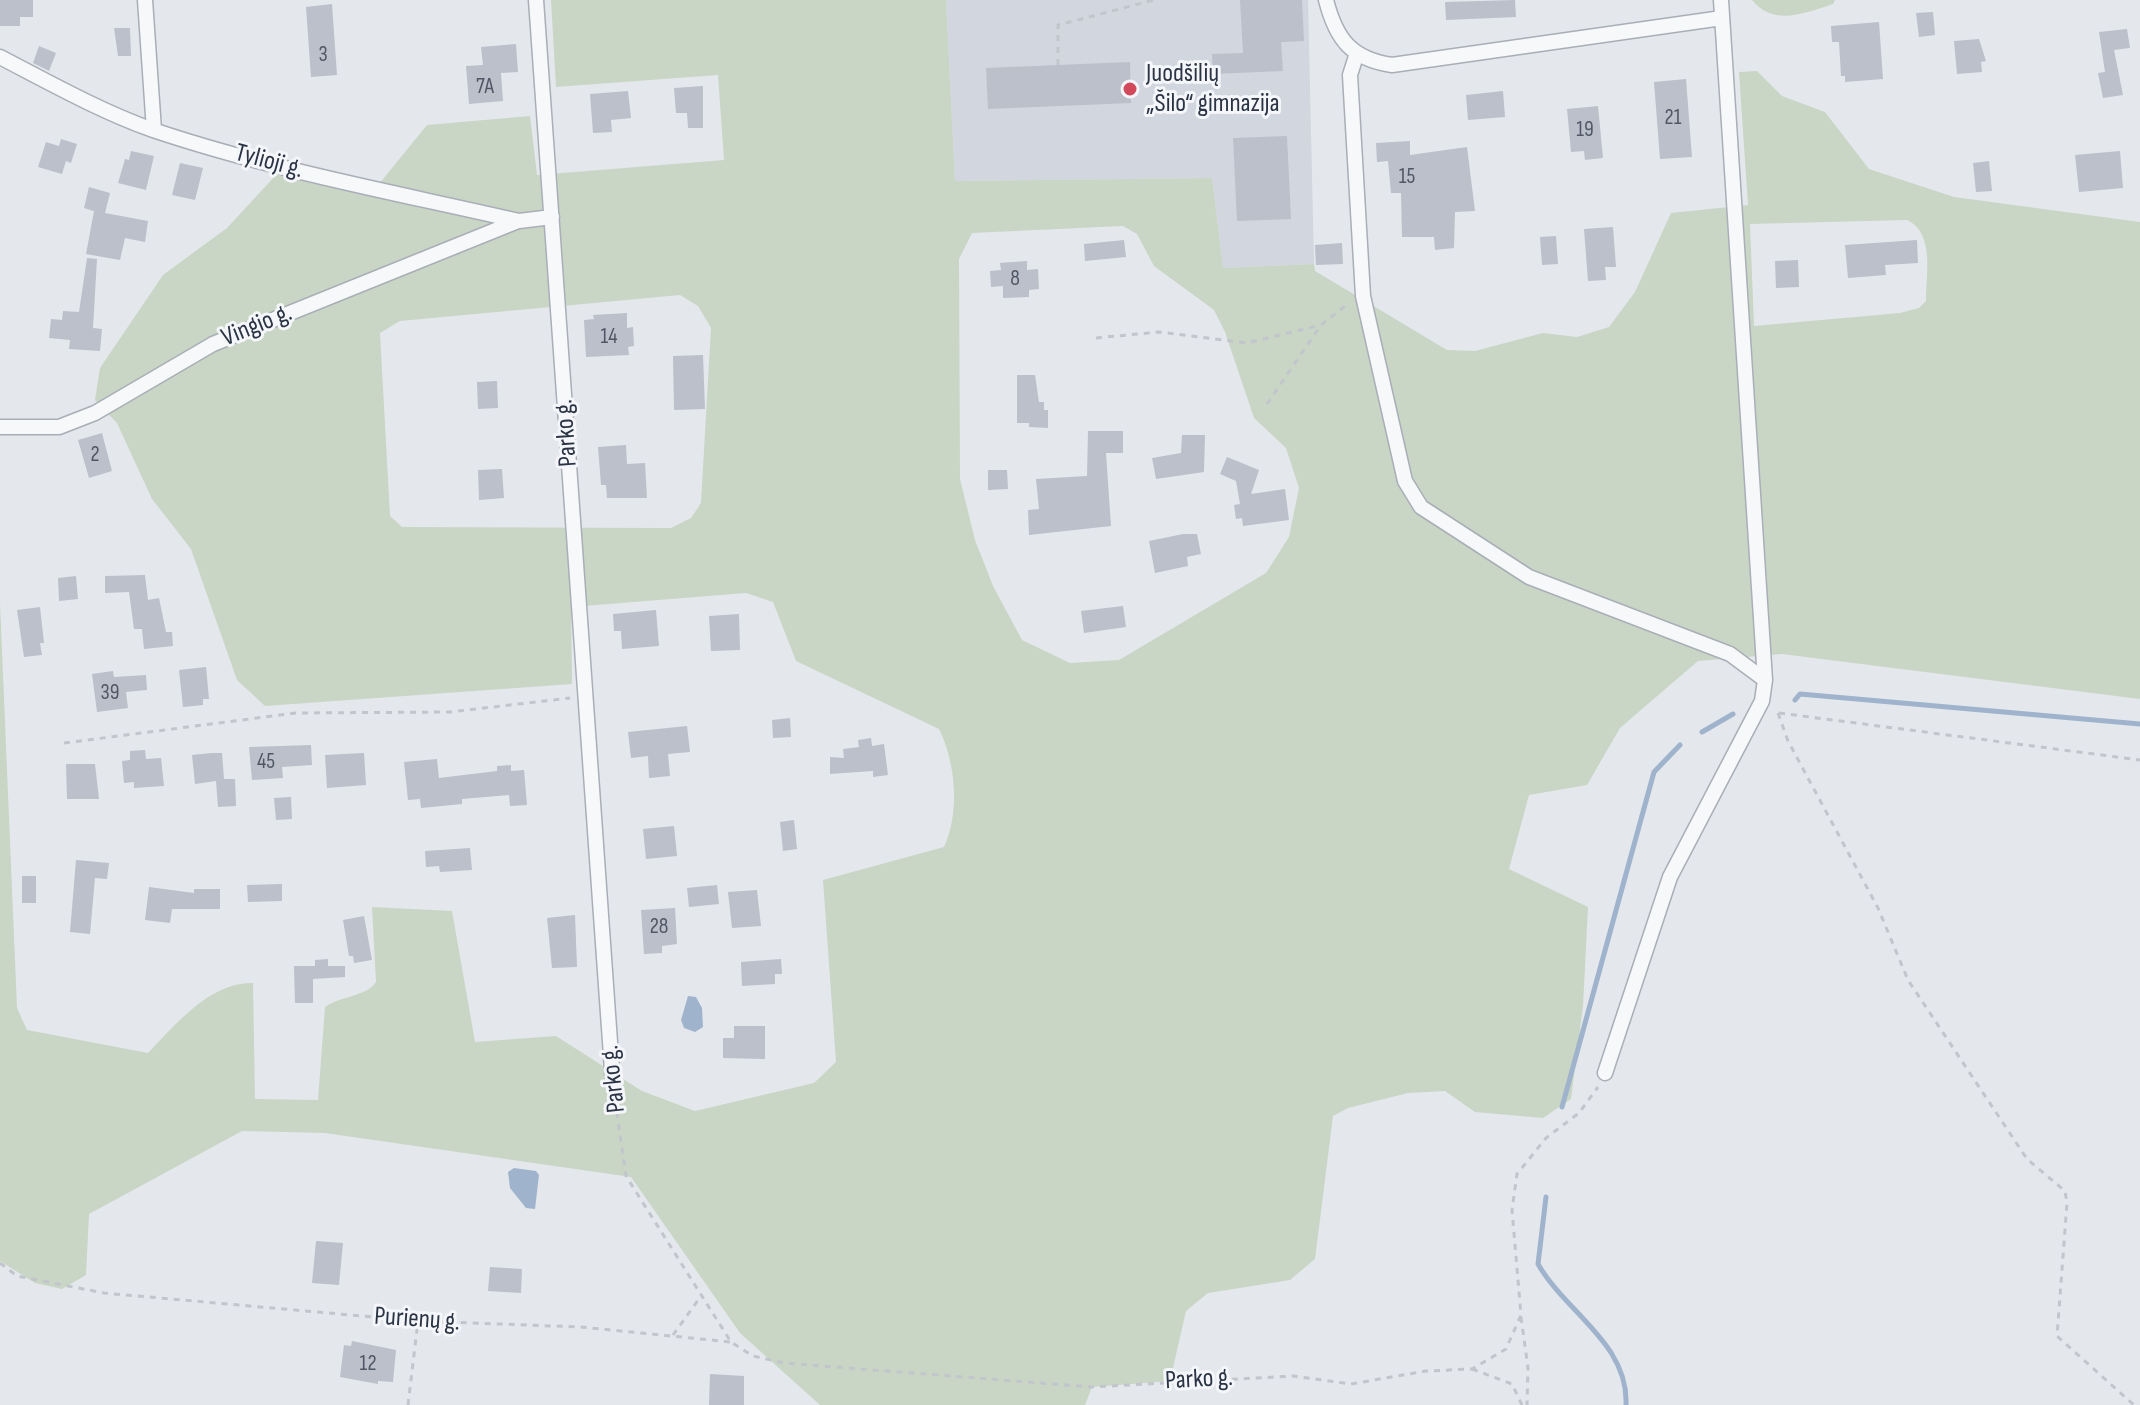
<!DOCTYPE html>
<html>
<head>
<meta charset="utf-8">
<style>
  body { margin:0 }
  canvas { display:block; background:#e4e7ec }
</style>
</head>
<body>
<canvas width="2140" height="1405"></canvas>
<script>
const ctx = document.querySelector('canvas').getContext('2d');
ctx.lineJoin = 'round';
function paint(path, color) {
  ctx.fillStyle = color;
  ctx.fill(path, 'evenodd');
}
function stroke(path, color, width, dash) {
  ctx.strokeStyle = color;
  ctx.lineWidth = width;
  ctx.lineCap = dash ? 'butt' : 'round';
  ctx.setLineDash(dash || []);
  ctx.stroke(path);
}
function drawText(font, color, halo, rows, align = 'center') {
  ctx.font = font + ' "Sofia Sans Condensed",sans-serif';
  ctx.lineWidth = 6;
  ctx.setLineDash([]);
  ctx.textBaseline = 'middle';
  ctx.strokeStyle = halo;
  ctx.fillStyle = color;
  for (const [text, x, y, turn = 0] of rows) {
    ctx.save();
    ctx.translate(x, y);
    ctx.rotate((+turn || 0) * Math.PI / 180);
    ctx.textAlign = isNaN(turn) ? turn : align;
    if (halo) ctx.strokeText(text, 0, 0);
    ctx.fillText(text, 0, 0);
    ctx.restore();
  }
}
const built = new Path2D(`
  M946,0H1308L1314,264L1223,268L1212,178L955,181Z`);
const green = new Path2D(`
  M551,0H946L955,181L1212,178L1223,268L1314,264L1315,271L1447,350L1475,351L1543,333L1577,337L1609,327L1635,292L1671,213L1748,205L1739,72L1757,71L1782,96L1825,112L1869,169L1954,197L2140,222V699L1782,654L1698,661L1620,728L1587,785L1529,795L1509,869L1588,907L1583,1006L1571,1099L1543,1118L1475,1112L1445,1091L1408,1093L1348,1108L1333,1116L1315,1259L1290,1280L1208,1293L1186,1311L1170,1381L1092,1387L1085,1405H820L740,1333L631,1177L325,1133L242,1131L89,1214L86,1275L62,1289L35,1283L0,1261V603L17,1008L27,1030L148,1053C176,1024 210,982 253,983L255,1099L318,1100L325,1007C340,996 366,997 376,982L372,907L452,911L475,1042L556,1036L642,1091L695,1111L814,1083L836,1062L823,880L944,847C960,813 956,763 939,729L796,661L773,602L746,593L571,607L572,684L265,706L237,680L191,549L152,499L117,423L95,400L100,368L163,275L227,228L276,175L371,194L427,125L530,116L537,175L724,160L718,75L556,87ZM1907,220C1935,233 1926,274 1926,301L1919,308L1900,313L1754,326L1750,224ZM1123,226L1137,234L1154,266L1214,310L1225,332L1254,418L1286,448L1299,488L1289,537L1266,573L1119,660L1070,663L1022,640L993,586L975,540L960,479L959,259L972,233ZM680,295L698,306L711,328L701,503L691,518L671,528L402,527L390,516L380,333L400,321Z
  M1752,0H1835L1833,4C1805,13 1774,27 1752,0Z`);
const water = new Path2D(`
  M688,996L696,997L702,1008L703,1027L695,1032L684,1028L681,1020Z
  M514,1168L536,1171L539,1175L535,1209L526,1208L510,1188L508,1172Z`);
const stream = new Path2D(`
  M1795,700L1800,694L2140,724
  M1702,732L1733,714
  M1562,1107L1654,772L1680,745
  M1546,1197L1538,1264C1566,1313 1629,1344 1626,1405`);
const building = new Path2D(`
  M0,0H33V17H20V26H0Z
  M1240,0H1302L1304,41L1281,42L1283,71L1213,74L1212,54L1243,53Z
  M1515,0L1516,17L1446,20L1445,2Z
  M332,4L337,75L311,77L306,7Z
  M1933,12L1935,35L1919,37L1916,13Z
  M1879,22L1883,79L1845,82V76H1841L1839,42H1832L1831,26Z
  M114,28H130L131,56H118Z
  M2127,29L2130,48L2114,50L2123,95L2103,98L2098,73L2105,72L2099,32Z
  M1979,39L1986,61L1981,62L1982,72L1957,74L1954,41Z
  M516,44L518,72L501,73L503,101L469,104L466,66L483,65L481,47Z
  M39,46L56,53L49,71L33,63Z
  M1130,62L1131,103L988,109L986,68Z
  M1686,79L1692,157L1660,159L1654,82Z
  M703,86V128H688L687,113H676L674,88Z
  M628,91L631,118L611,120L612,132L593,133L590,94Z
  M1503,91L1505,117L1468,120L1466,95Z
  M1598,106L1603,158L1585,160L1584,151L1571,152L1567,109Z
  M1287,136L1291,219L1237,221L1233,138Z
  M61,139L77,144L71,163L66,161L62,174L38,167L46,142L59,146Z
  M1410,141V155L1467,147L1475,211L1455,212L1454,248L1435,250L1434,237H1402L1401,193H1391L1388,161L1377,162L1376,143Z
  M131,151L154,156L146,190L118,183L125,159L129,160Z
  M2120,151L2123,188L2079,192L2075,155Z
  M1989,161L1992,191L1976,192L1973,163Z
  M180,163L203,168L195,200L172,195Z
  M89,187L110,193L105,213L148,221L145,242L125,238L120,260L86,254L94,211L100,213L84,208Z
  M1613,227L1616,267H1605L1606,280L1588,281L1584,229Z
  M1556,236L1558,264L1542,265L1540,237Z
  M1124,240L1126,257L1085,261L1084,244Z
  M1917,240L1918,263L1885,265L1886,275L1848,278L1845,245Z
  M1342,243L1343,264L1316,265L1315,245Z
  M87,258L97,259L93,328L102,329L100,351L69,349L70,340L49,338L51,319L62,320L63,311L79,312Z
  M1798,260L1799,287L1776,288L1775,261Z
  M1027,261V270L1038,269L1039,289L1029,290V297L1003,298V286L991,287L990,271L1001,270L1000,263Z
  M627,313V328L633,327L634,346L628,347L629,355L586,357L584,320L594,319L593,315Z
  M703,355L705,409L674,410L673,356Z
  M1017,375H1035L1039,402H1044V410H1048V428L1029,427V423H1017Z
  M497,381L498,408L478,409L477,382Z
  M1088,431H1123V453H1106L1111,526L1029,535L1028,510L1039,509L1036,479L1087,476Z
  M102,433L112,471L89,478L78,440Z
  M1182,435H1205L1204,472L1156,479L1152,458L1181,453Z
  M626,445L627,464L645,463L647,498H607L606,485H601L598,447Z
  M1227,457L1259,470L1251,494L1285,489L1289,520L1243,526L1242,518L1236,519L1234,505L1240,504L1236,481L1220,474Z
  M502,469L504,498L479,500L478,470Z
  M988,470H1007L1008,489L988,490Z
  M1183,534H1197L1201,554L1187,557L1188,566L1155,573L1149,541Z
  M145,575L148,600L159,598L166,632H172L173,646L144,649L142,629H134L129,592L105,593V576Z
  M76,576L78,599L59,601L58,578Z
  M1123,606L1126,627L1084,633L1081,611Z
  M40,607L44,643H40L42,655L24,657L17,610Z
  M656,610L659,646L622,649L621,631H614L613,614Z
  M739,614L740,650L711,651L709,616Z
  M206,667L209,699H203V705L183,707L179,670Z
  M113,671L114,677L146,675L147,690L126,692L128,708L97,712L92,674Z
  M790,718L791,737L773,738L772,720Z
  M687,726L690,752L668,754L670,776L649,778L648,756L631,758L628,732Z
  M871,738L872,746L884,744L888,775L873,777V771L830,774V757L844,758L843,749L859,747L858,740Z
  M311,745L312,765L282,767L283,778L252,780L249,747Z
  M145,750L146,759L161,758L164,786L134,788V782L124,783L122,761L130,760V751Z
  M212,753H222L224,779H235L236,806L218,807L216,781L195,784L192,755Z
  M364,753L366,785L327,788L325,755Z
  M437,759L439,778L497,771V766L511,765V771L524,770L527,805L510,806L509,795L462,799V804L421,808L420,799L408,800L404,762Z
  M66,764H95L99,799H67Z
  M291,797L292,819L276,820L274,798Z
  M794,820L797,849L783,851L780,822Z
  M674,826L677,856L646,859L643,829Z
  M470,848L472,870L440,872L439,866L426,867L425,851Z
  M76,860L109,863L107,879L95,878L90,934L70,932Z
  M22,876H36V903H22Z
  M282,884V901L248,902L247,885Z
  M717,885L719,904L689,907L687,888Z
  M149,887L194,893V889H220V909H172L170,923L145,920Z
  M757,890L761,926L732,928L728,892Z
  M675,908L677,944L662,946V953L644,954L641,910Z
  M575,915L577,967L552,968L547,918Z
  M364,916L372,960L354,963L353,956H349L343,920Z
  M328,959V966H345V977L313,979V1003H295L294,966H315V960Z
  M781,959L782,974H775V984L742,986L741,962Z
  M734,1026H765V1059L723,1058V1038H734Z
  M316,1241L343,1243L339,1285L312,1283Z
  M490,1267L522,1269L521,1293L488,1291Z
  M352,1341L396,1350L393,1382L378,1381V1384L340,1377L344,1345L351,1346Z
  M710,1374L744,1376V1405H709Z`);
const path = new Path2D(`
  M1058,65V25L1154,0
  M1096,338L1159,332L1247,343L1321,325
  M1267,404L1321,325L1349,303
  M1778,713L1788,741L1878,908L1908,980L2027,1159L2065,1191L2067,1203L2057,1336L2134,1405
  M1779,713L2140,760
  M64,743L296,713L450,712L570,698
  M615,1100L626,1176L731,1342L753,1356L784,1363L1092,1387L1293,1376L1351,1384L1426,1371L1472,1369L1506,1349L1521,1315L1512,1210L1517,1174L1546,1138L1579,1113L1598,1087
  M0,1263L17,1276L104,1293L418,1321L581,1327L731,1342
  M1521,1317L1528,1368L1527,1405
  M673,1335L701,1296
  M1472,1369L1512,1384L1522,1405
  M408,1405L418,1321`);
const minor = new Path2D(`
  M145,0L154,130
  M536,0L613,1084
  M1326,0C1336,39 1351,59 1392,65L1722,18
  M1356,56L1350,75L1363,296L1405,481L1421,507L1529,577L1730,654L1765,680
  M0,57C50,83 100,111 153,130C272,170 397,193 519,221L552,217
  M0,427H59L95,413L213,344L518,221
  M1605,1073L1670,877L1762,701L1765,680L1721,0`);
const markers = [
  [1130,89,8,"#d1495b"]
];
const numberNames = [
  ["3",323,55],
  ["7A",485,87],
  ["21",1673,118],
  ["19",1585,130],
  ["15",1407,177],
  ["8",1015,279],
  ["14",609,337],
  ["2",95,455],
  ["39",110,693],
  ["45",266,762],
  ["28",659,927],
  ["12",368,1364]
];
const poiNames = [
  ["Juodšilių",1146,74],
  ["„Šilo“ gimnazija",1146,104]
];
const streetNames = [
  ["Tylioji g.",269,162,15],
  ["Vingio g.",257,326,-22],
  ["Parko g.",567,433,-94],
  ["Parko g.",614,1079,-96],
  ["Purienų g.",417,1320,4],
  ["Parko g.",1199,1380,-3]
];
paint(built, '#d2d6de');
paint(green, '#c9d6c5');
paint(water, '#9fb4cc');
stroke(stream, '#9fb4cc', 5);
paint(building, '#bbc0ca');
stroke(minor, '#a9aeb7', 17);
stroke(path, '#c2c5cb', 3, [6, 6]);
stroke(minor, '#f7f8fa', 14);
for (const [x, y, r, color] of markers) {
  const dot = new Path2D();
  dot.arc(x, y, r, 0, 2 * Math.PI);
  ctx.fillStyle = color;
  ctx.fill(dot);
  stroke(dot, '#f4f6f9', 3);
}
drawText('22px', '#4f5766', null, numberNames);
drawText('26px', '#2b3445', '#f4f6f9', poiNames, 'left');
drawText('26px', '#2b3445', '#f4f6f9', streetNames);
</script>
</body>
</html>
